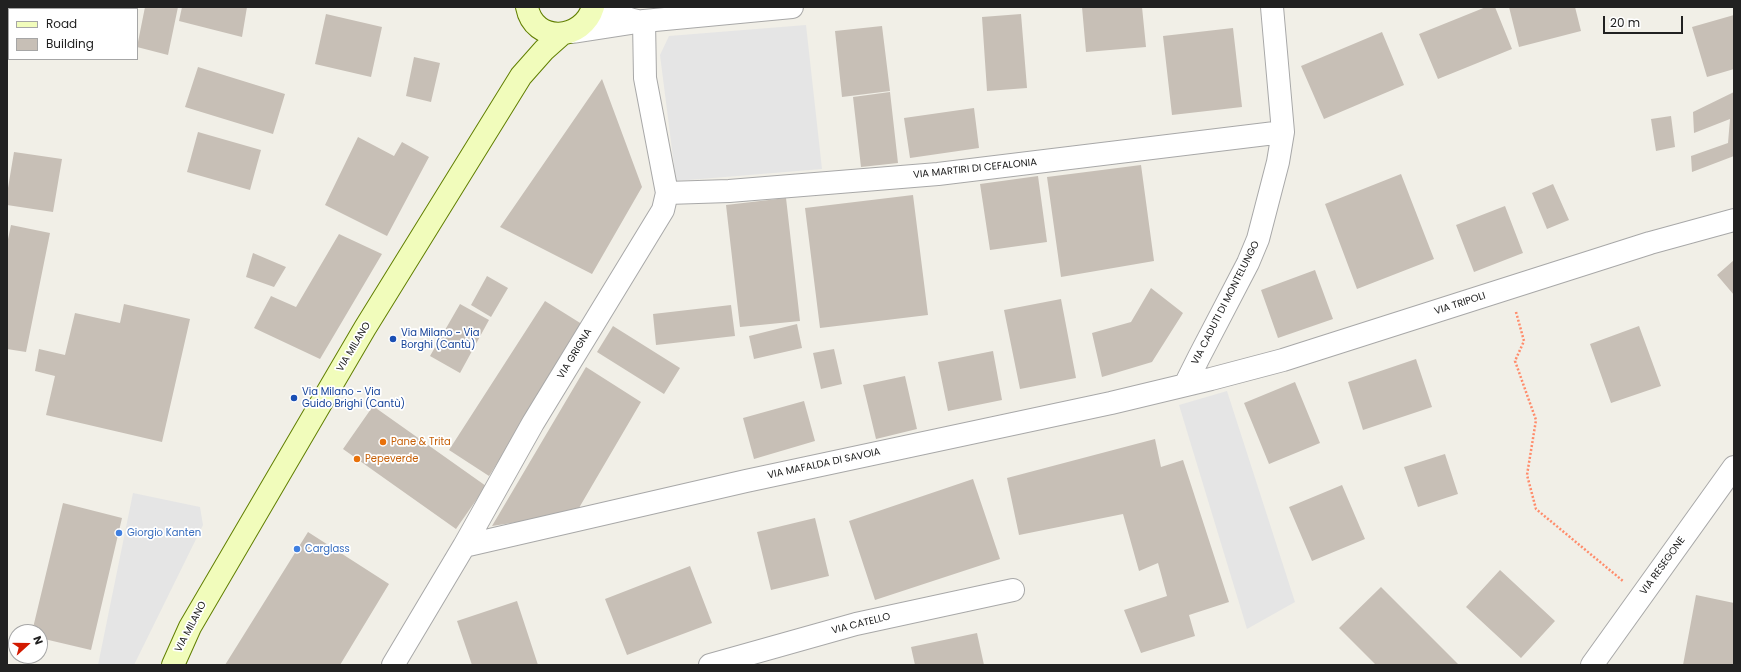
<!DOCTYPE html>
<html>
<head>
<meta charset="utf-8">
<style>
  body { margin:0 }
  #map { position:relative; width:1741px; height:672px; overflow:hidden; background:#f1efe7; font-family:Poppins,sans-serif }
  canvas { display:block }
  .frame { position:absolute; inset:0; border:8px solid #212121; pointer-events:none }
  .legend { position:absolute; left:8px; top:8px; width:130px; height:52px; box-sizing:border-box; background:#fff; border:1px solid #a6a6a6; margin:0; padding:5px 7px; list-style:none; font-size:12px; color:#212121 }
  .legend li { display:flex; align-items:center; gap:8px; height:20px }
  .legend b { width:20px; border:1px solid #a6a6a6 }
  .north { position:absolute; left:8px; top:624px; width:40px; height:40px; box-sizing:border-box; background:#fff; border:1px solid #a6a6a6; border-radius:50%; rotate:69deg; font-size:11px; font-weight:700; line-height:16px; text-align:center; color:#212121 }
  .north::after { content:''; display:block; margin:auto; width:14px; height:18px; background:#d21a00; clip-path:polygon(50% 0,100% 100%,50% 72%,0 100%) }
  .scale { position:absolute; left:1603px; top:16px; width:80px; height:18px; box-sizing:border-box; border:2px solid #212121; border-top:0; padding-left:5px; font-size:12px; line-height:14px; white-space:nowrap; color:#212121; -webkit-text-stroke:3px #fff; paint-order:stroke }
</style>
</head>
<body>
<div id="map">
<canvas width="1741" height="672"></canvas>
<div class="frame"></div>
<ul class="legend">
<li><b style="height:5px;background:#f1fcbb"></b>Road</li>
<li><b style="height:11px;background:#c7bfb6"></b>Building</li>
</ul>
<div class="north">N</div>
<div class="scale">20 m</div>
</div>
<script>
const ctx = document.querySelector('canvas').getContext('2d');
ctx.lineJoin = 'round';
function paint(path, color) {
  ctx.fillStyle = color;
  ctx.fill(path, 'evenodd');
}
function stroke(path, color, width, dash) {
  ctx.strokeStyle = color;
  ctx.lineWidth = width;
  ctx.lineCap = dash ? 'butt' : 'round';
  ctx.setLineDash(dash || []);
  ctx.stroke(path);
}
function drawText(font, color, halo, rows, align = 'center') {
  ctx.font = font + ' Poppins,sans-serif';
  ctx.lineWidth = 3.5;
  ctx.setLineDash([]);
  ctx.textBaseline = 'middle';
  ctx.strokeStyle = halo;
  ctx.fillStyle = color;
  for (const [text, x, y, turn = 0] of rows) {
    ctx.save();
    ctx.translate(x, y);
    ctx.rotate((+turn || 0) * Math.PI / 180);
    ctx.textAlign = isNaN(turn) ? turn : align;
    if (halo) ctx.strokeText(text, 0, 0);
    ctx.fillText(text, 0, 0);
    ctx.restore();
  }
}
const parking = new Path2D(`
  M806,25L822,169L676,181L660,55L669,36Z
  M1227,391L1295,602L1247,629L1179,405Z
  M133,493L200,507L203,525L134,665H98Z`);
const building = new Path2D(`
  M80,7H135V9H80Z
  M145,7H178L168,55L137,47Z
  M182,7H247L242,37L179,21Z
  M1082,7H1142L1146,47L1086,52Z
  M1486,7H1495L1512,49L1438,79L1419,34Z
  M1509,7H1575L1581,31L1519,47Z
  M326,14L382,27L371,77L315,64Z
  M1021,14L1027,88L987,91L982,17Z
  M1734,15V69L1707,77L1692,27Z
  M882,26L890,91L842,97L835,31Z
  M1233,28L1242,107L1172,115L1163,36Z
  M1382,32L1404,85L1324,119L1301,66Z
  M414,57L440,63L431,102L406,96Z
  M198,67L285,94L273,134L185,107Z
  M602,79L642,187L592,274L500,227Z
  M890,92L898,163L861,167L853,97Z
  M1734,92V156L1692,172L1691,156L1728,143L1730,119L1694,133L1693,112Z
  M974,108L979,148L910,158L904,118Z
  M1671,116L1675,147L1656,151L1651,119Z
  M198,132L261,150L250,190L187,172Z
  M358,137L394,156L402,142L429,157L387,236L325,205Z
  M14,152L62,159L53,212L7,205V194Z
  M1141,165L1154,261L1061,277L1047,177Z
  M1401,174L1434,259L1357,289L1325,204Z
  M1038,176L1047,242L990,250L980,184Z
  M1553,184L1569,220L1547,229L1532,193Z
  M913,195L928,315L820,328L805,208Z
  M786,198L800,321L740,327L726,205Z
  M1505,206L1523,253L1474,272L1456,225Z
  M11,225L50,233L26,352L7,349V244Z
  M339,234L382,254L320,359L254,328L271,296L296,307Z
  M253,253L286,267L274,287L246,277Z
  M1734,260V295L1717,275Z
  M1315,270L1333,319L1278,338L1261,290Z
  M487,276L508,288L491,317L471,305Z
  M1151,288L1183,313L1152,362L1102,377L1092,333L1131,322Z
  M1061,299L1076,378L1020,389L1004,310Z
  M545,301L585,326L489,476L449,450Z
  M124,304L190,319L162,442L46,415L55,376L35,371L39,349L65,355L75,313L120,323Z
  M460,304L489,320L460,373L430,356Z
  M731,305L735,336L656,345L653,314Z
  M797,324L802,348L754,359L749,336Z
  M613,326L680,368L664,394L597,352Z
  M1639,326L1661,386L1611,403L1590,344Z
  M834,349L842,384L821,389L813,353Z
  M993,351L1002,400L948,411L938,362Z
  M1416,359L1432,407L1363,430L1348,382Z
  M586,367L641,402L576,513L492,526Z
  M905,376L917,429L876,439L863,385Z
  M1295,382L1320,443L1269,464L1244,403Z
  M804,401L815,441L754,459L743,418Z
  M373,406L486,486L456,529L343,449Z
  M1155,439L1161,467L1183,460L1229,602L1189,615L1195,636L1141,653L1124,610L1167,596L1158,563L1139,571L1123,514L1019,535L1007,478Z
  M1445,454L1458,494L1418,507L1404,467Z
  M973,479L1000,559L875,600L849,521Z
  M1342,485L1365,539L1312,561L1289,507Z
  M63,503L122,518L91,650L40,638V632H32Z
  M815,518L829,576L771,590L757,532Z
  M308,532L389,584L340,665H225Z
  M690,566L712,623L627,655L605,599Z
  M1500,570L1555,621L1521,658L1466,607Z
  M1381,587L1459,665H1376L1339,628Z
  M1696,595L1734,603V665H1683Z
  M517,601L538,665H472L457,621Z
  M977,633L984,665H915L911,647Z`);
const path = new Path2D(`
  M1516,312L1524,341L1515,361L1536,420L1527,475L1536,509L1623,581`);
const minor = new Path2D(`
  M667,193L729,191L938,174L1283,132
  M1185,385L1199,357L1248,263L1258,239L1278,162L1283,132L1272,7
  M464,546L746,481L1111,403L1211,379L1283,360L1650,243L1734,220
  M393,665L464,546L533,423L663,210L667,193L645,78L644,21
  M710,665L856,624L1013,590
  M1592,665L1734,467`);
const tertiary = new Path2D(`
  M605,7C616,14 626,19 638,21
  M573,32L644,21L792,7`);
const secondary = new Path2D(`
  M527,7C534,44 583,41 593,7
  M173,665L190,627L365,328L521,76L544,50L562,34`);
const markers = [
  [393,339,4,"#1a4fb4"],
  [294,398,4,"#1a4fb4"],
  [383,442,4,"#e8710a"],
  [357,459,4,"#e8710a"],
  [119,533,4,"#3f7fe0"],
  [297,549,4,"#3f7fe0"]
];
const streetNames = [
  ["VIA MARTIRI DI CEFALONIA",975,169,-6],
  ["VIA CADUTI DI MONTELUNGO",1226,303,-63],
  ["VIA TRIPOLI",1460,304,-18],
  ["VIA MILANO",354,347,-59],
  ["VIA GRIGNA",575,354,-59],
  ["VIA MAFALDA DI SAVOIA",824,464,-12],
  ["VIA RESEGONE",1663,566,-54],
  ["VIA CATELLO",861,624,-14],
  ["VIA MILANO",191,627,-62]
];
const transitNames = [
  ["Via Milano - Via",401,333],
  ["Borghi (Cantù)",401,345],
  ["Via Milano - Via",302,392],
  ["Guido Brighi (Cantù)",302,404]
];
const foodNames = [
  ["Pane & Trita",391,442],
  ["Pepeverde",365,459]
];
const shopNames = [
  ["Giorgio Kanten",127,533],
  ["Carglass",305,549]
];
paint(parking, '#e5e5e5');
paint(building, '#c7bfb6');
stroke(minor, '#a8a8a8', 24);
stroke(tertiary, '#a8a8a8', 24);
stroke(secondary, '#617f01', 24);
stroke(path, '#ff8c6b', 2.5, [2, 2]);
stroke(minor, '#fff', 22);
stroke(tertiary, '#fff', 22);
stroke(secondary, '#f1fcbb', 22);
for (const [x, y, r, color] of markers) {
  const dot = new Path2D();
  dot.arc(x, y, r, 0, 2 * Math.PI);
  ctx.fillStyle = color;
  ctx.fill(dot);
  stroke(dot, '#fff', 1.5);
}
drawText('10px', '#212121', '#fff', streetNames);
drawText('10px', '#164399', '#fff', transitNames, 'left');
drawText('10px', '#c56008', '#fff', foodNames, 'left');
drawText('10px', '#366cbe', '#fff', shopNames, 'left');
</script>
</body>
</html>
